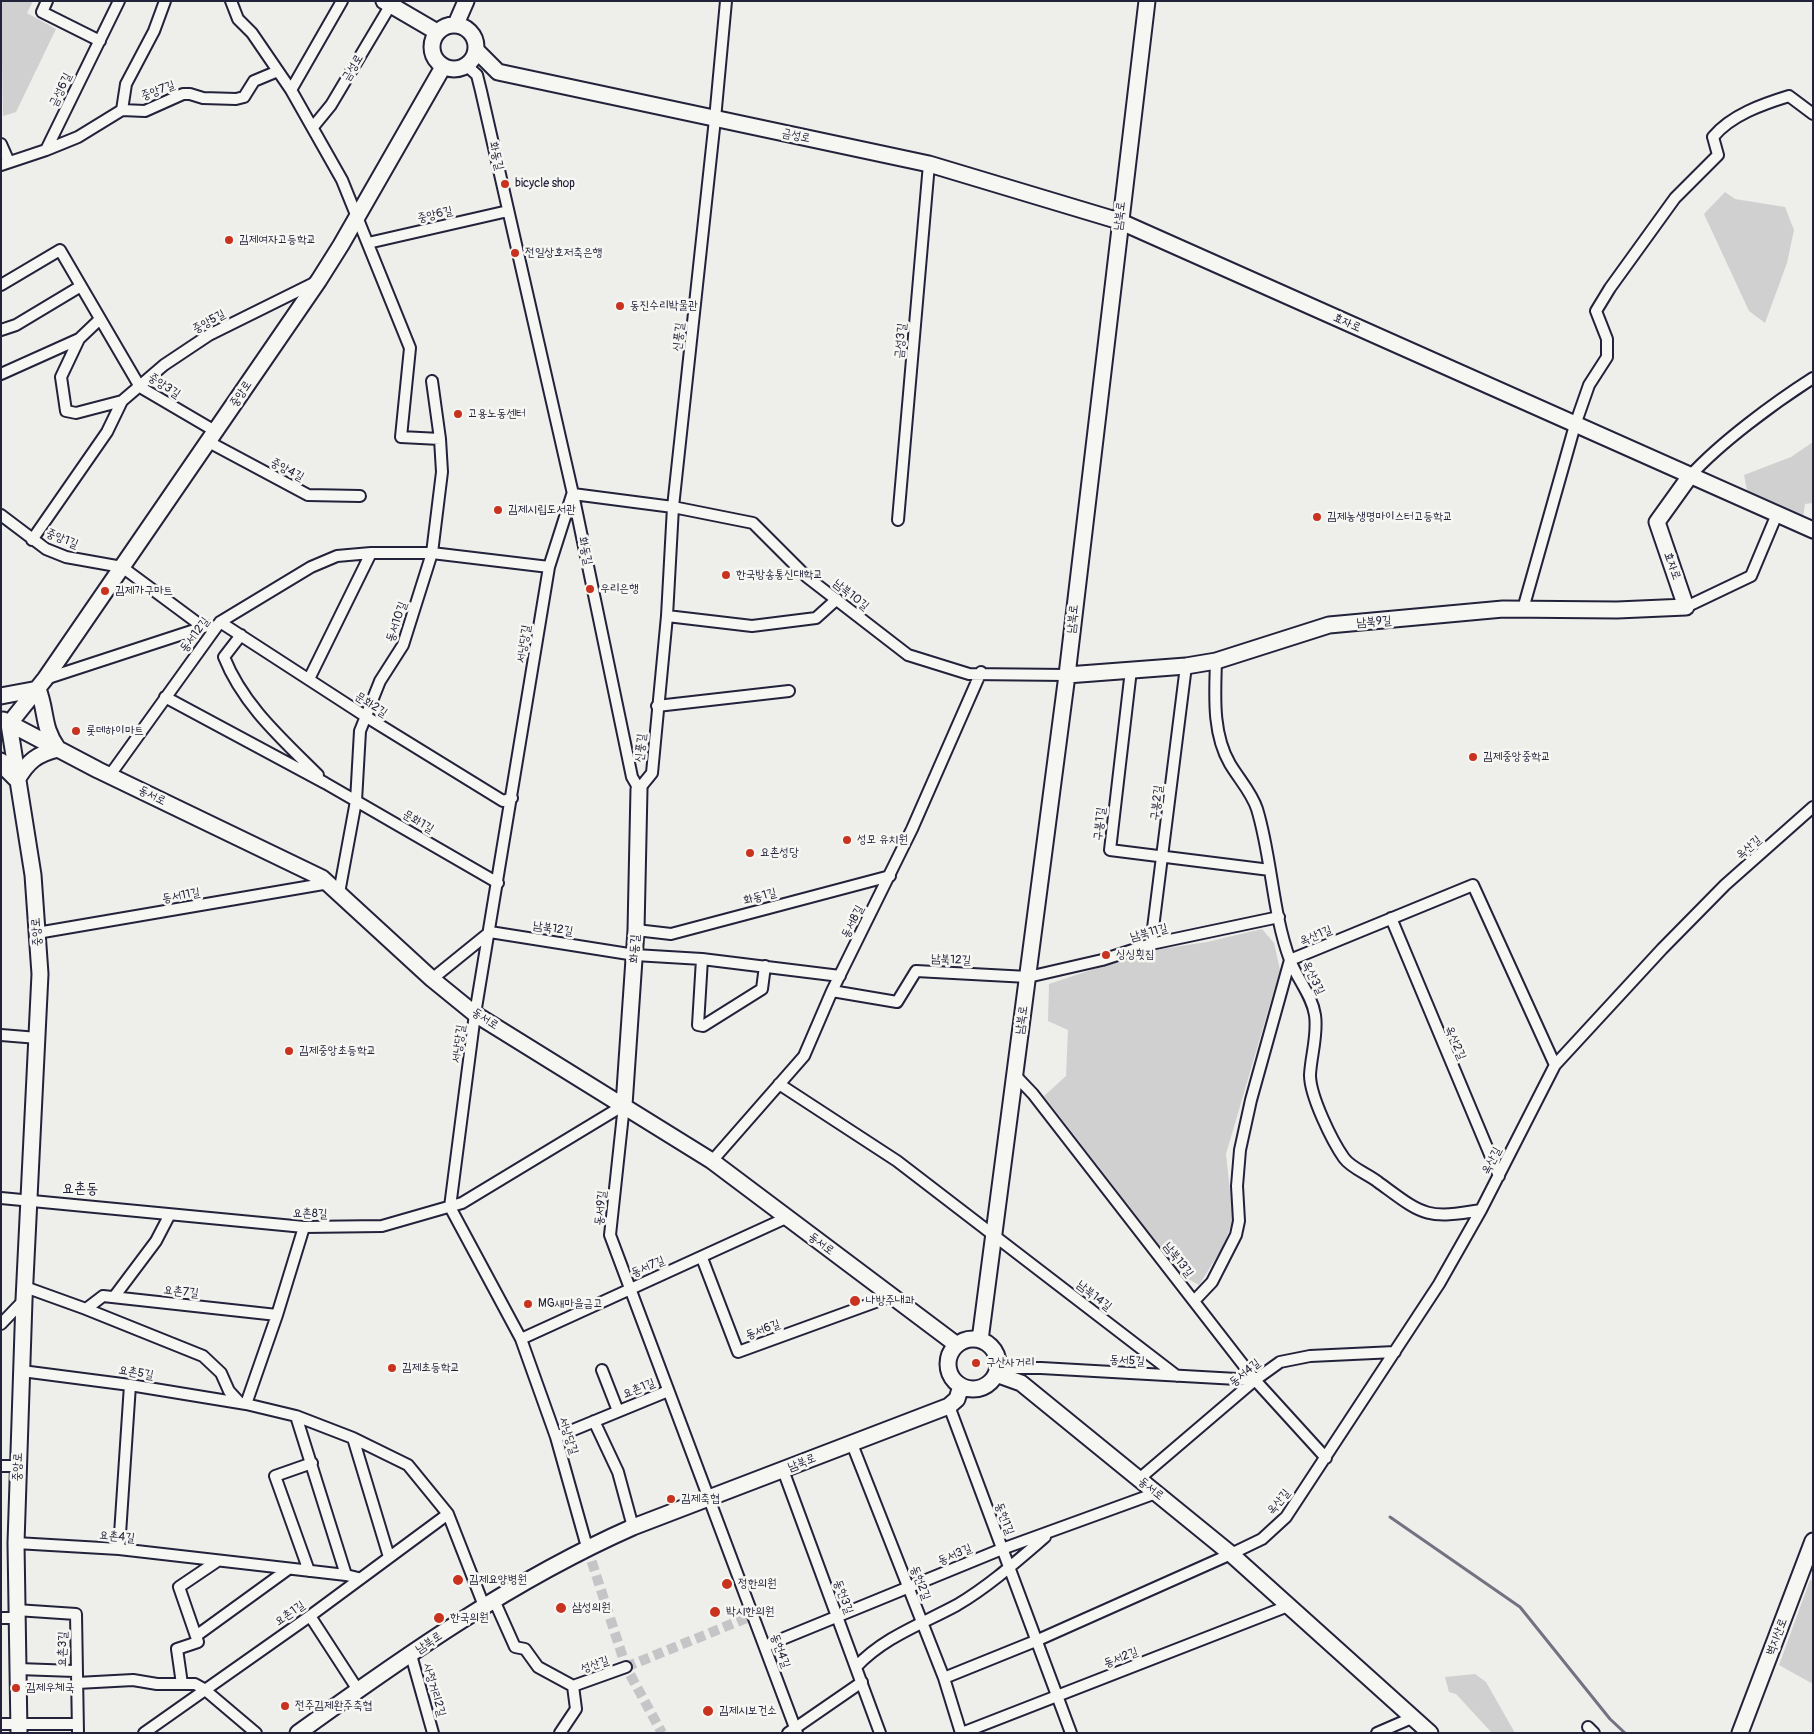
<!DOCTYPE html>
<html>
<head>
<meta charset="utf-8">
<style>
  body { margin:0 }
  #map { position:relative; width:1814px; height:1734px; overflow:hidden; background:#eeeeeb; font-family:Pangolin,sans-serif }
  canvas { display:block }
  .frame { position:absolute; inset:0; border:2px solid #22223b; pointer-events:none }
</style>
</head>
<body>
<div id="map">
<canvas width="1814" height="1734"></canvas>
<div class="frame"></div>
</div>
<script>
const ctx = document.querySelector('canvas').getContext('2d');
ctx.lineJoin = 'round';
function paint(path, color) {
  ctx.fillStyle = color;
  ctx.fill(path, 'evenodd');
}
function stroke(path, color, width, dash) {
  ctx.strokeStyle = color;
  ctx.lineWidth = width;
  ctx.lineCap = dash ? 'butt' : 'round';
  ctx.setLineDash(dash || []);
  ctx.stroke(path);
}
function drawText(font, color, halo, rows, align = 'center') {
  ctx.font = font + ' Pangolin,"Poor Story",sans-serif';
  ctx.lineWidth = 5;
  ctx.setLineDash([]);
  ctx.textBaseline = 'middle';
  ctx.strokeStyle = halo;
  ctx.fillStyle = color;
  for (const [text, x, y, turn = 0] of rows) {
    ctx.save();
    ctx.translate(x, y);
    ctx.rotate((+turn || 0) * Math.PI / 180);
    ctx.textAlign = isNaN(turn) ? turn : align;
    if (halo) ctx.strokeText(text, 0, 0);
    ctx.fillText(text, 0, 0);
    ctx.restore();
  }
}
const green = new Path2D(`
  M1,1H33L27,13L56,29L16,112L3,116Z
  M1725,192L1735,199L1785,207L1794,230L1787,263L1765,323L1749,311L1704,214Z
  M1813,442V503L1805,504L1803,518L1748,495L1744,475L1791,457Z
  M1262,929L1274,943L1280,970L1226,1154L1233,1220L1223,1247L1199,1285L1183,1276L1044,1096L1066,1076L1068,1030L1048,1021L1049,984L1148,951L1207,942Z
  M1810,1580L1813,1581V1684L1779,1665Z
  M1475,1674L1486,1682L1515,1733H1492L1456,1694L1449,1692L1445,1677Z`);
const stream = new Path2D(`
  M1390,1517L1520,1607L1610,1719L1625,1733`);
const streetTunnel = new Path2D(`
  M587,1547L626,1667L662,1733
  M626,1667L754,1615`);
const street = new Path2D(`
  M47,1L42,12L100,41
  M231,1L238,19L252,33L291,90L342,180L410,348L401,437L440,439
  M467,66L477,75L481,91L573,494L632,777L639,789L652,773L667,616L673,507L715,119L726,1
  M291,90L342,1
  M122,110L145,111L183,94H190L203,98L236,99L244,97L254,81L278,71
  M122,110L126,84L154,31L165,1
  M313,127L331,105L390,6
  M1,144L9,162
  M46,150L78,137L122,110
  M1,165L46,150L119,1
  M368,243L508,211
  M1,285L60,250L140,387L215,431
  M100,319L79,339L61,377L66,411L76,413L122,401
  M1,330L16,325L81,286
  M1,374L79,339
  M207,441L308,495L360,496
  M1690,476C1721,442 1774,403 1813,378
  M573,494L673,507L753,523L807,577L908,655L969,674L1067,675
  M572,495L549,567L475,1014L450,1207L521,1339L556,1437L587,1547
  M1,515L46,549L66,557L122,567L203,627
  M898,520L929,164
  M32,540L107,432L122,401L164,365L209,335L316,282
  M1686,607L1751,576L1777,514
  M1523,609L1575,425L1589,385L1607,357V339L1596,311L1610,288L1675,198L1718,155L1713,137C1731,115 1763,104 1789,96L1813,114
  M667,616L752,626L816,618L837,599
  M220,622L365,716L503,801L512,798
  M241,635L224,657C243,705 282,739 318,775
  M1216,661C1215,695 1212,733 1230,764C1239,779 1252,793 1257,809C1272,858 1272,912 1290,960C1297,979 1312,995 1315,1015C1318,1035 1311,1055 1310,1075C1310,1096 1332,1141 1344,1158C1351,1168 1368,1174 1378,1182C1422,1214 1424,1220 1481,1210
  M1131,670L1110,850L1270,870
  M45,679L207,626
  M309,679L371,553
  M165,697L325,783L498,883
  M657,706L789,691
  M110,775L220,622L311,567L337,556L371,553H432L549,567
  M339,893L356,801L360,731L380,681L403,645L432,553L442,472L440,439L432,381
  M1391,918L1499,1176
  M636,930L671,934L890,876
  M37,933L329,883
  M1151,944L1186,666
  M702,959L698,1025L703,1026L762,989L765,966
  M432,979L490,932L635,955L702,959L840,976
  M832,991L897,1002L916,971L1028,977L1102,960L1151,944L1279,917
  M1,1035L38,1038
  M1014,1074L1033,1094L1255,1380L1326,1458
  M779,1084L897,1161L1177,1376
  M624,1105L610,1235L797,1733
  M712,1161L804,1056L832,991L912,829L981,672
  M1,1198L304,1227L382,1226L462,1203L624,1105
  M702,1258L738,1352L892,1296
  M25,1287L86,1309L203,1356L221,1373L229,1391L240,1403
  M114,1297L156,1241L169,1216
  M1194,1301L1212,1282L1236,1235L1239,1221L1237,1186L1240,1150L1251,1100L1290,960L1473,885L1555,1065
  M86,1309L103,1296L277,1315
  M1,1324L24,1300
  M521,1339L786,1218
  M998,1368H1041L1255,1380
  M602,1370L618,1411
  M22,1371L130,1385L246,1404L296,1416L353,1438L408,1465L448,1514L484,1606
  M246,1404L277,1315L304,1227
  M949,1406L1071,1733
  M296,1416L346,1575
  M594,1421L618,1472L633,1527
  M556,1437L668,1391
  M353,1438L389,1557
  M852,1444L944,1678L961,1733
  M1,1466H18
  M783,1470L880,1733
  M1139,1479L1255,1380L1280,1362L1310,1356L1395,1352
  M16,1543L119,1549L346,1575L358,1578
  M119,1549L130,1385
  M309,1571L275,1476L312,1463
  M494,1600L515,1647L525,1649L538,1667L573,1686
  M16,1610L76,1614L78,1733
  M310,1616L358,1690
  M1,1618H16
  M196,1636L287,1570
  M765,1646L1002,1549L1156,1493
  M411,1655L433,1733
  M856,1667C884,1637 922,1624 957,1605C989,1586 1017,1561 1045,1537
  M18,1669L75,1671
  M944,1678L1038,1640L1231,1554L1262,1539L1286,1517L1439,1284L1481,1210L1555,1065L1662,949L1725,885L1813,807
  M77,1683L133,1680L157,1684H195L204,1689L256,1733
  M182,1684L177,1649L198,1642L179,1587L216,1562
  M573,1686L626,1667
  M1,1724H77
  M1588,1727L1594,1733
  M144,1733L310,1616L448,1514
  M560,1733L576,1709L573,1686
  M788,1733L862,1682
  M962,1733L1288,1606
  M1377,1733L1414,1717`);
const secondary = new Path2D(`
  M384,1L437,32
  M456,24L466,1
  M432 47a22 22 0 1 1 44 0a22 22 0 1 1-44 0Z
  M477,51L498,72L929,164L1119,221L1813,530
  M1067,675L1186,666L1216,661L1329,625L1503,609L1617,610L1686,607L1657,522L1690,476
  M1,696L38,689C47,712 42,727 58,749C37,754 28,761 17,780L6,769L1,761
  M3,720L98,770L322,878L432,979L475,1014L712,1161L957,1345
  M624,1105L636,930L639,789
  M948 1364a25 25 0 1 1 50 0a25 25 0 1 1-50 0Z
  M980,1340L1067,675L1147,1
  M996,1374L1021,1383L1231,1554L1430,1733
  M19,1733L16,1543L24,1300L40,974L33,875L9,724L45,679L319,280L341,245L443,67
  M298,1733C405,1656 513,1580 633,1527L949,1406L957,1399L961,1386
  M1740,1733L1813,1541`);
const markers = [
  [505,184,5,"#c8321e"],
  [229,240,5,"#c8321e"],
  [515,253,5,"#c8321e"],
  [620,306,5,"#c8321e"],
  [458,414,5,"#c8321e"],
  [498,510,5,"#c8321e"],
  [1317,517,5,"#c8321e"],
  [726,575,5,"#c8321e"],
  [590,589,5,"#c8321e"],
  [105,591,5,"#c8321e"],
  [76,731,5,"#c8321e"],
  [1473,757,5,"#c8321e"],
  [847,840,5,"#c8321e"],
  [750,853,5,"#c8321e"],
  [1106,955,5,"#c8321e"],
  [289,1051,5,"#c8321e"],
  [855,1301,6,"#c8321e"],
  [528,1304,5,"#c8321e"],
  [976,1363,5,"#c8321e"],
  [392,1368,5,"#c8321e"],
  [671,1499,5,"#c8321e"],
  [458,1580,6,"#c8321e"],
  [727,1584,6,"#c8321e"],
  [561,1608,6,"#c8321e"],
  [715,1612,6,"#c8321e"],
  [439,1618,6,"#c8321e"],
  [16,1688,5,"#c8321e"],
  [285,1706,5,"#c8321e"],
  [708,1711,6,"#c8321e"]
];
const streetNames = [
  ["금성로",353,68,-59],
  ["금성6길",61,90,-64],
  ["중앙7길",158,91,-20],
  ["금성로",796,136,12],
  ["화동길",496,156,77],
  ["중앙6길",435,215,-13],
  ["남북로",1120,216,-83],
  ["중앙5길",209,322,-29],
  ["효자로",1347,323,24],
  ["신풍길",679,337,-84],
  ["금성3길",901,341,-85],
  ["중앙3길",164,386,33],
  ["중앙로",241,394,-56],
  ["중앙4길",287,470,28],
  ["중앙1길",62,539,22],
  ["화동길",585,551,78],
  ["효자로",1672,566,70],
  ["남북10길",851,595,39],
  ["남북로",1073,619,-84],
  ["동서10길",397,622,-71],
  ["남북9길",1374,622,-4],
  ["동서12길",195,635,-53],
  ["서낭당길",524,644,-81],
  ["문화2길",371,705,32],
  ["신풍길",641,748,-85],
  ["동서로",152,796,26],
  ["구봉2길",1157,803,-83],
  ["문화1길",418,822,30],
  ["구봉1길",1100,824,-83],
  ["옥산길",1749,848,-41],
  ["동서11길",181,896,-10],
  ["화동1길",760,897,-15],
  ["동서8길",853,922,-63],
  ["남북12길",553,929,9],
  ["중앙로",37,932,-94],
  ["남북11길",1149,933,-15],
  ["옥산1길",1316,936,-22],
  ["화동길",635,949,-87],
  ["남북12길",951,960,3],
  ["옥산3길",1313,978,64],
  ["동서로",485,1019,33],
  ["남북로",1022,1020,-82],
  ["옥산2길",1455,1043,67],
  ["서낭당길",459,1044,-82],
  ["옥산길",1492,1161,-63],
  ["동서9길",601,1208,-84],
  ["요촌8길",310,1214,1],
  ["동서로",821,1244,37],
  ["남북13길",1178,1260,52],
  ["동서7길",648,1267,-23],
  ["요촌7길",181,1292,6],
  ["남북14길",1094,1296,38],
  ["동서6길",763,1330,-20],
  ["동서5길",1127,1361,3],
  ["요촌5길",136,1373,9],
  ["동서4길",1245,1373,-39],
  ["요촌1길",639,1389,-22],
  ["서낭당길",568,1436,72],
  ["남북로",802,1463,-21],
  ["중앙로",18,1467,-88],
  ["동서로",1151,1489,39],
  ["옥산길",1279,1502,-51],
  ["동헌1길",1004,1519,69],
  ["요촌4길",117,1537,5],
  ["동서3길",955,1555,-23],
  ["동헌2길",920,1583,69],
  ["동헌3길",843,1597,70],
  ["요촌1길",290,1614,-35],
  ["벽지산로",1777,1637,-69],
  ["남북로",429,1643,-34],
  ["요촌3길",63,1649,-89],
  ["동헌4길",780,1651,70],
  ["동서2길",1121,1658,-21],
  ["성산길",595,1665,-19],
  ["사정거리2길",434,1690,74]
];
const poiNames = [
  ["bicycle shop",515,184],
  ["김제여자고등학교",239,240],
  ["전일상호저축은행",525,253],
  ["동진수리박물관",630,306],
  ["고용노동센터",468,414],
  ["김제시립도서관",508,510],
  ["김제농생명마이스터고등학교",1327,517],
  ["한국방송통신대학교",736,575],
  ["우리은행",600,589],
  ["김제가구마트",115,591],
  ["롯데하이마트",86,731],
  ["김제중앙중학교",1483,757],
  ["성모 유치원",857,840],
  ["요촌성당",760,853],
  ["싱싱횟집",1116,955],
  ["김제중앙초등학교",299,1051],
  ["나방주내과",866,1301],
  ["MG새마을금고",538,1304],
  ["구산사거리",986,1363],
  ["김제초등학교",402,1368],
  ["김제축협",681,1499],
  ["김제요양병원",469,1580],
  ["정한의원",738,1584],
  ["삼성의원",572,1608],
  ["박시한의원",726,1612],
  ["한국의원",450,1618],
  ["김제우체국",26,1688],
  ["전주김제완주축협",295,1706],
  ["김제시보건소",719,1711]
];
const quarterNames = [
  ["요촌동",80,1189]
];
paint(green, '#d0d0d1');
stroke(stream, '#727281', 3);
stroke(streetTunnel, '#c5c5c8', 10, [10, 5]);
stroke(street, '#22223b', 14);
stroke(secondary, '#22223b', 19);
stroke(street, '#f6f6f2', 10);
stroke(secondary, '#f6f6f2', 15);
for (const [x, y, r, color] of markers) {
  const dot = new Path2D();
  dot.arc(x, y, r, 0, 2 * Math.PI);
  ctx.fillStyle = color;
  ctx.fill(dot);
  stroke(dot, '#f6f6f2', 2);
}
drawText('12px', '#22223b', '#f6f6f2', streetNames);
drawText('12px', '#22223b', '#f6f6f2', poiNames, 'left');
drawText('15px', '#22223b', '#f6f6f2', quarterNames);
</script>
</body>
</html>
